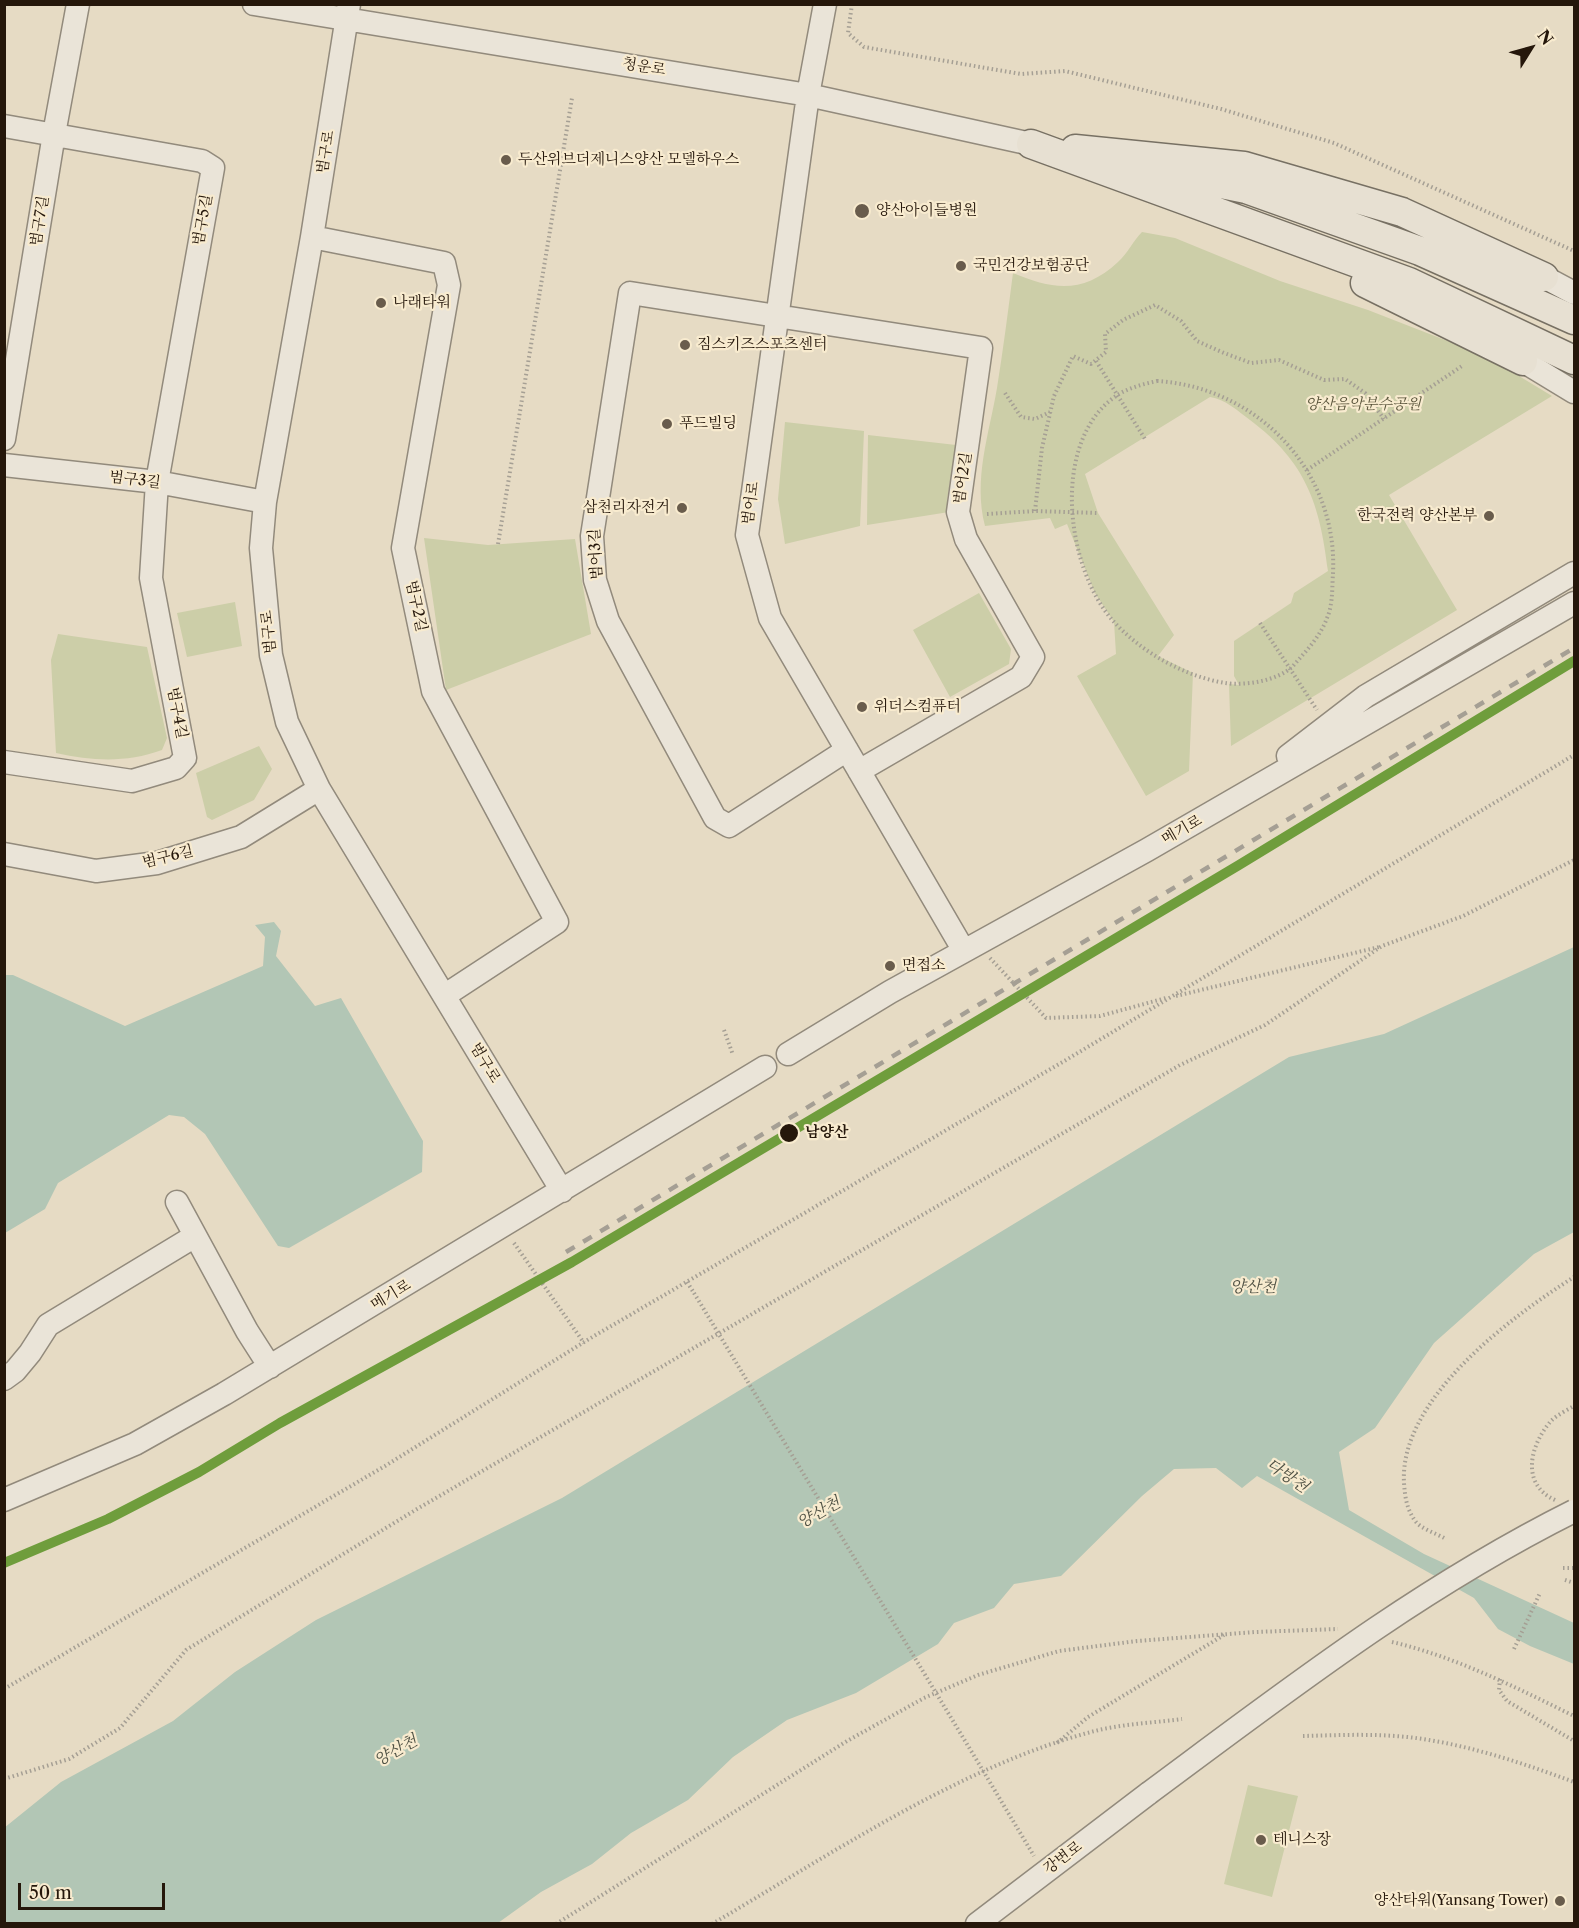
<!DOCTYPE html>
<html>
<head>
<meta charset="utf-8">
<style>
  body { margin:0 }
  #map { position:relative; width:1579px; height:1928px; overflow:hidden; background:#e6dbc4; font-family:"Libre Caslon Text",serif }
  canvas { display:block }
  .frame { position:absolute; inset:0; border:6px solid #25170b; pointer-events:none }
  .north { position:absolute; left:1501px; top:18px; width:60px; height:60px; -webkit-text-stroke:4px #f8ebcf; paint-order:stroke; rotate:53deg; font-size:16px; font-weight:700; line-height:24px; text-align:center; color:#25170b }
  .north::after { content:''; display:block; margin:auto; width:21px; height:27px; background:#25170b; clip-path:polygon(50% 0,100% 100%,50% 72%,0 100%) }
  .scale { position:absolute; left:18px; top:1883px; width:147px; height:27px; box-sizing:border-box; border:3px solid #25170b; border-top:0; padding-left:8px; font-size:18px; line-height:21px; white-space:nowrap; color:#25170b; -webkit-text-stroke:4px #f8ebcf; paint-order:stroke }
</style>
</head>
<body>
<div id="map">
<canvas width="1579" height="1928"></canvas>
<div class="frame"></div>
<div class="north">N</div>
<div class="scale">50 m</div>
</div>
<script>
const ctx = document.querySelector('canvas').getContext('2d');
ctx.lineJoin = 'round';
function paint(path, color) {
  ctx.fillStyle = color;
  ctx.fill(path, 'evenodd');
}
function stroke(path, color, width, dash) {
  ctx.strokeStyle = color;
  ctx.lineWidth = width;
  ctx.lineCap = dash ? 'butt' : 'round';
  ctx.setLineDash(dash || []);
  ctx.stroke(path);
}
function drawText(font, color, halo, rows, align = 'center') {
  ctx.font = font + ' "Libre Caslon Text","Noto Serif KR",serif';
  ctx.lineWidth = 4.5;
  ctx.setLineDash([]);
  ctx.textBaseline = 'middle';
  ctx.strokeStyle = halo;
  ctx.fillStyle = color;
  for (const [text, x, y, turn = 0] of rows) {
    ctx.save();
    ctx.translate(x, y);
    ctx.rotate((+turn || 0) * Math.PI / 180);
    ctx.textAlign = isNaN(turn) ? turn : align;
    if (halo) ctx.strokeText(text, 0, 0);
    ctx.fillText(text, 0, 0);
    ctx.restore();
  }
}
const green = new Path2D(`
  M1142,232L1175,238L1280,281L1368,310L1486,356L1552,396L1389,495L1457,610L1231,746L1229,684L1239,685L1234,676V641L1291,603L1294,593L1328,571C1320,504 1306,462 1250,420C1238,411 1225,399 1210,397L1085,474L1098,513L1174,635L1158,656L1193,673L1189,771L1146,796L1077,676L1116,654L1114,622L1095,593L1067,524L1055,529L1050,518L985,526C973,479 989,435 997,388C1003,350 1008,312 1013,273C1053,290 1084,294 1118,262C1128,253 1133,241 1142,232Z
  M785,422L864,431L860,526L785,544L778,499Z
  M868,435L956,445L947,500L949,512L867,525Z
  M424,538L488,545L575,539L591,634L446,690Z
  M979,593L1011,649L1009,664L950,697L913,630Z
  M235,602L242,646L187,657L177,613Z
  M58,634L147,647L167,738L162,750C126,763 93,761 56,753L51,660Z
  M259,746L272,769L254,800L212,820L207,817L196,773Z
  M1248,1785L1298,1796L1272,1897L1224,1884Z`);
const water = new Path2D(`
  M274,922L281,931L276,956L315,1006L341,998L423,1141L422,1172L289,1248L278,1246L205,1134L184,1117L169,1115L58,1183L45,1209L5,1233V975H13L125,1026L263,966L265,937L255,925Z
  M1574,947V1232L1534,1254L1434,1343L1375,1428L1339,1452L1349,1510L1424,1554L1574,1623V1664L1530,1646L1498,1629L1474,1598L1257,1476L1242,1488L1216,1468L1174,1469L1142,1496L1061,1576L1014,1584L994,1608L954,1623L938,1644L856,1693L787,1720L733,1757L688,1800L631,1833L592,1864L541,1892L498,1923H5L4,1828L61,1782L173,1721L235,1672L316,1620L562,1498L1289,1057L1384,1034Z`);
const path = new Path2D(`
  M852,4L848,33L864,47L1021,74L1065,71L1221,109L1334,143L1574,251
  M1096,361L1145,439
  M1157,381C1257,387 1338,471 1333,573C1332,587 1333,605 1327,618C1320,637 1306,651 1293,666C1278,681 1244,686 1225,683C1184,676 1143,653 1115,623C1065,570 1049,438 1119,394C1131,387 1144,384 1157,381Z
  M1005,393L1021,417L1035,419L1050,412
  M1307,470L1462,366
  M1035,511L1042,448L1054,396L1073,356L1091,364L1106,352L1105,334L1123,320L1155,305L1181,321L1197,341L1224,353L1251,363L1279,360L1324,380L1345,379L1365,393L1384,419
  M987,514L1035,511L1098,513
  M498,544L572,98
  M1260,623L1317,710
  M990,958L1046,1018L1100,1016L1166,998
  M1176,996L1379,947
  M724,1030L733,1055
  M514,1243L584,1343
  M687,1282L694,1293
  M1555,1500C1520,1484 1530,1445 1551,1421C1557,1415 1567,1410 1574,1406
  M1444,1538C1435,1533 1422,1529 1416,1522C1407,1510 1405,1498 1404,1483C1399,1399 1511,1317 1574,1277
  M1563,1568H1574
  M1565,1580L1574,1583
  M1392,1642C1456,1657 1515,1687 1574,1716
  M1514,1649L1540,1593
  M1500,1679L1499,1690L1507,1701L1574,1741
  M4,1689L385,1466L589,1339L1066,1060L1574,755
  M1303,1736C1342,1735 1384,1733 1423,1739C1475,1747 1525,1764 1574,1782
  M1057,1743L1088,1717L1224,1635
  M976,1759L1034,1856
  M4,1779L69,1759L120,1728L186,1650L417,1509L1180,1065L1265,1025L1382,946L1463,916L1574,860
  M556,1924L847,1741L924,1698L978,1675L1059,1651L1137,1641L1255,1632L1338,1629
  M712,1924C828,1856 961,1766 1091,1732C1120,1724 1152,1723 1182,1719`);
const minor = new Path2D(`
  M254,4L808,95L1031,144
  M349,4L312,237L265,502L261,548L271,655L287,722L319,789L562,1191
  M825,4L808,95L747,535L770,618L964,951
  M4,126L202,161L213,168L157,482L151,578L185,758L176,768L132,781L4,762
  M312,237L444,263L449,285L403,548L433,691L557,922L444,996
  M1544,277L1574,293
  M1523,361L1574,392
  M4,439L54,134L78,4
  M4,465L157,482L265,502
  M847,750L729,826L715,818L608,621L595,580L592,536L630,293L981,348L958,512L966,539L1033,657L1021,677L859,771
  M1288,756L1366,696L1574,573
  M4,854L96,871L157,863L241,837L319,789
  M788,1054L890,992L1147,850L1574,603
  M177,1202L247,1331L270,1367
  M4,1379L15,1371L30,1353L48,1325L195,1236
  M4,1500L135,1444L224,1394L765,1067
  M977,1924L1149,1793`);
const major = new Path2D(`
  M1031,144L1409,282L1574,360
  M1075,149L1244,166L1402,212L1544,277
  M1133,166L1246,189L1420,251L1574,320
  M1365,283L1523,361`);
const rail = new Path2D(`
  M566,1252L1574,648`);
const pathBridge = new Path2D(`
  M694,1293L976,1759`);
const minorBridge = new Path2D(`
  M1149,1793C1288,1690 1418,1589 1574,1511`);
const metro1 = new Path2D(`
  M4,1563L108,1519L199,1472L280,1423L572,1262L1239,865L1574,661`);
const markers = [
  [506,160,6,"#695c4c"],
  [862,211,8,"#695c4c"],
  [961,266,6,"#695c4c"],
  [381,303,6,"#695c4c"],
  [685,345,6,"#695c4c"],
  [667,424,6,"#695c4c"],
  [682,508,6,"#695c4c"],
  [1489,516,6,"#695c4c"],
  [862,707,6,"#695c4c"],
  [890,966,6,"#695c4c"],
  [789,1133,10,"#25170b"],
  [1261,1840,6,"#695c4c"],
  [1560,1901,6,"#695c4c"]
];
const streetNames = [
  ["청운로",644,67,9],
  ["범구로",326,152,-81],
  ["범구5길",203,220,-80],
  ["범구7길",40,221,-81],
  ["범어2길",963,478,-82],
  ["범구3길",135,480,7],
  ["범어로",751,503,-82],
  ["범어3길",596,554,-93],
  ["범구2길",416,606,78],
  ["범구로",269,632,-96],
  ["범구4길",177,713,79],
  ["메기로",1182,830,-30],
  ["범구6길",168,857,-14],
  ["범구로",485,1063,59],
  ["메기로",391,1295,-31],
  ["강변로",1063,1858,-37]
];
const poiNames = [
  ["두산위브더제니스양산 모델하우스",518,160],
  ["양산아이들병원",876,211],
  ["국민건강보험공단",973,266],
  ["나래타워",393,303],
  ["짐스키즈스포츠센터",697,345],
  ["푸드빌딩",679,424],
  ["삼천리자전거",670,508,"right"],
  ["한국전력 양산본부",1477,516,"right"],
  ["위더스컴퓨터",874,707],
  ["면접소",902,966],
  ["테니스장",1273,1840],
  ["양산타워(Yansang Tower)",1548,1901,"right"]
];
const parkNames = [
  ["양산음악분수공원",1363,405]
];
const stopNames = [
  ["남양산",805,1133]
];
const waterNames = [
  ["양산천",1253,1287],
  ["다방천",1287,1476,34],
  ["양산천",819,1513,-29],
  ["양산천",396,1751,-29]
];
paint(green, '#cccea8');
paint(water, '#b2c6b5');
stroke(minor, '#928a7c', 25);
stroke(major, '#777063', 31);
stroke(path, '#a59f94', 4, [1.5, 3]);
stroke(minor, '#eae4d8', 22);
stroke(major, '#e7e0d2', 28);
stroke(rail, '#a59f94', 4.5, [10, 10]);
stroke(minorBridge, '#928a7c', 25, []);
stroke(pathBridge, '#a59f94', 4, [1.5, 3]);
stroke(minorBridge, '#eae4d8', 22);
stroke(metro1, '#6f9d3c', 10);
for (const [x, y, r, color] of markers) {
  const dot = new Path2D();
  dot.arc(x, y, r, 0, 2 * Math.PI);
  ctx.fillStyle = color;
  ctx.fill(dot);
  stroke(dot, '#f8ebcf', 2);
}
drawText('15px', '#25170b', '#f8ebcf', streetNames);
drawText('15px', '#25170b', '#f8ebcf', poiNames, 'left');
drawText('italic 15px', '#58533a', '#f8ebcf', parkNames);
drawText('bold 15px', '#25170b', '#f8ebcf', stopNames, 'left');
drawText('italic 16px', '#4f5144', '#f8ebcf', waterNames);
</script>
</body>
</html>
